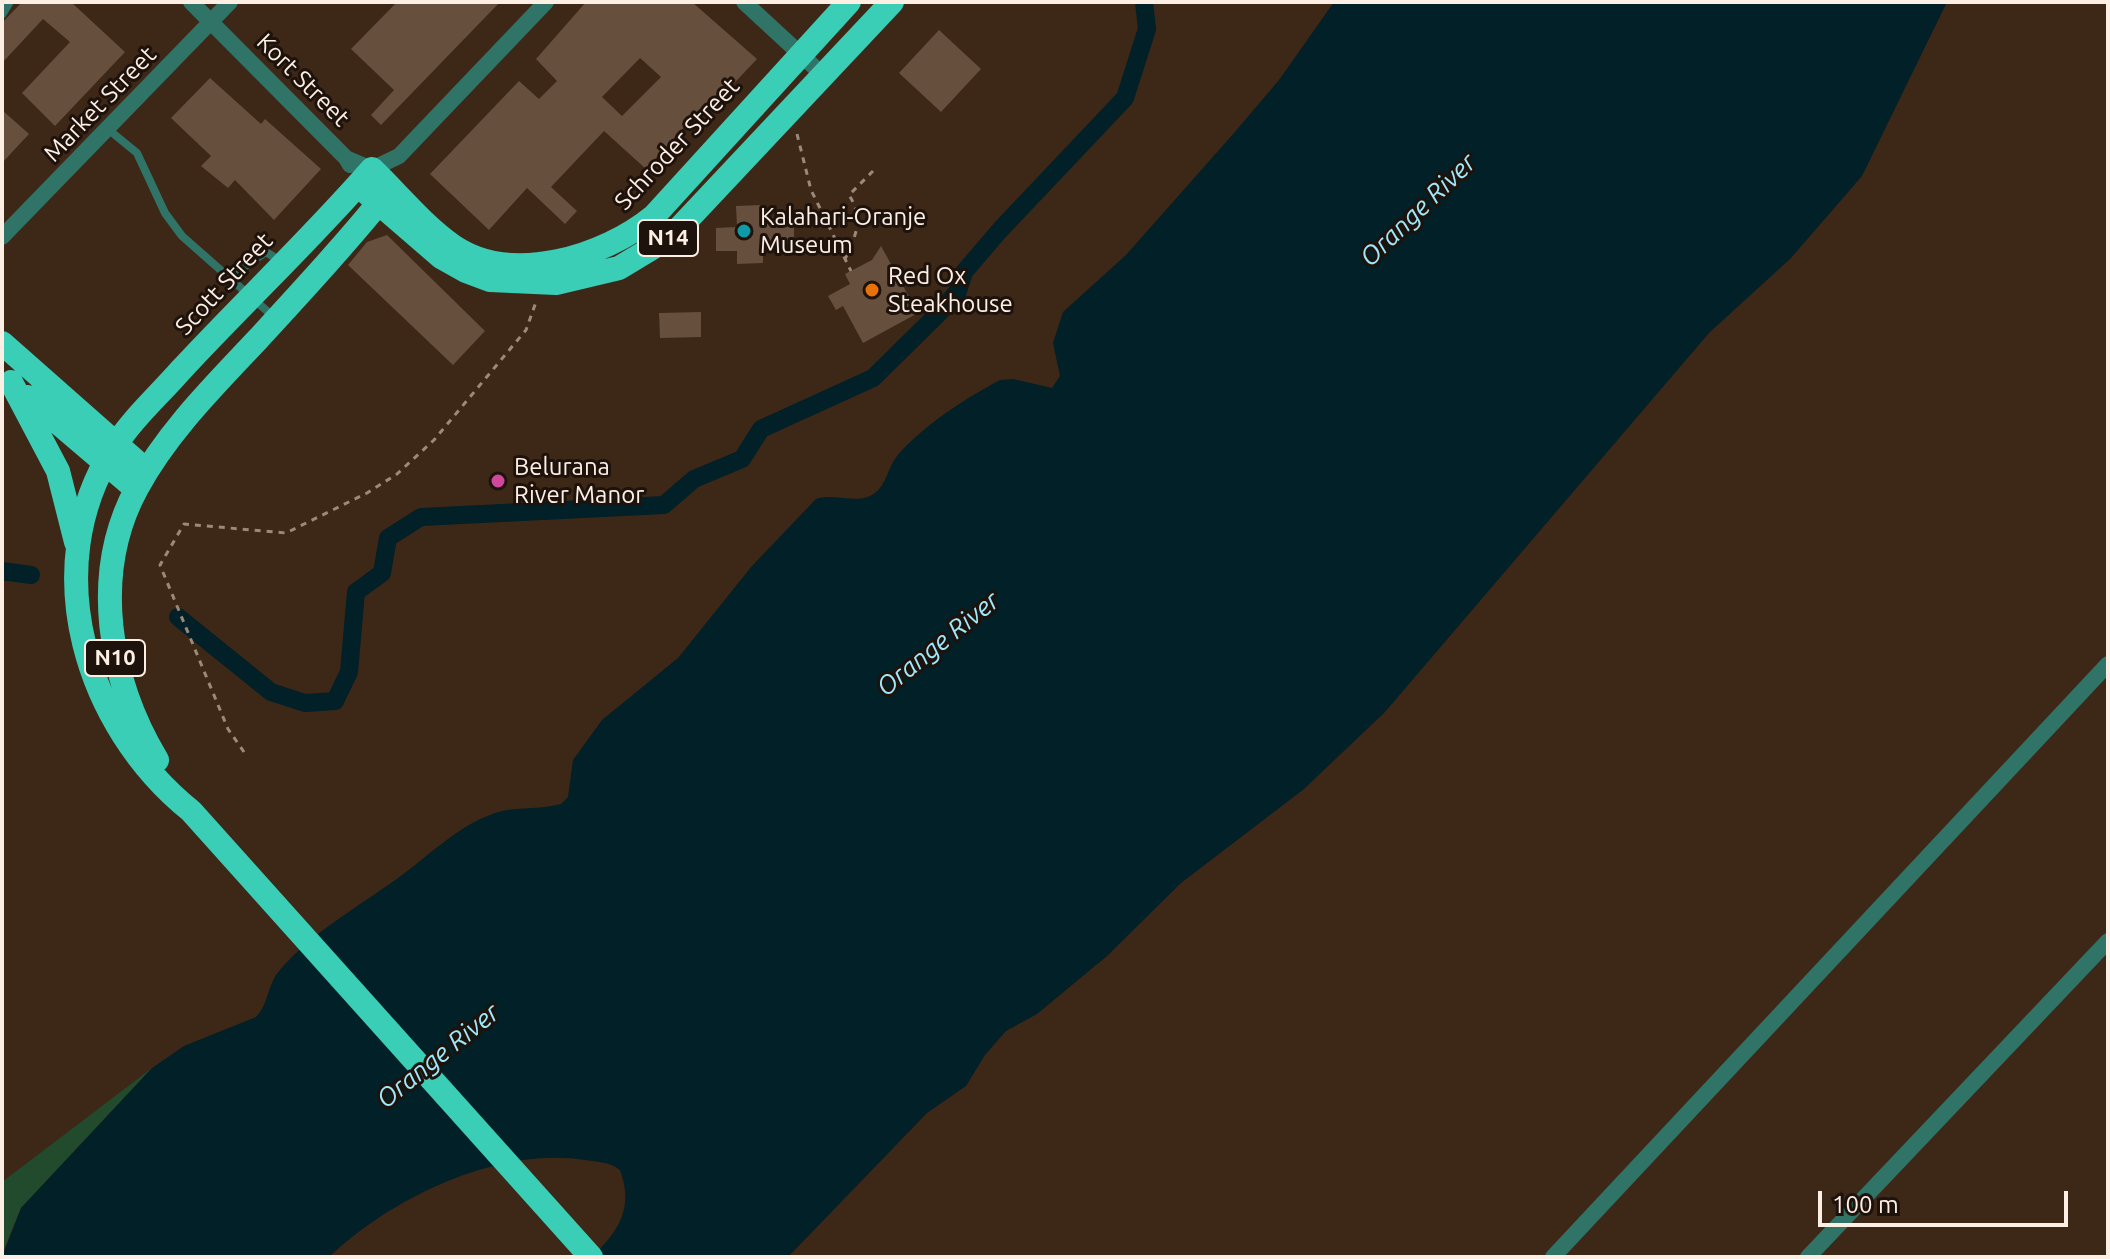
<!DOCTYPE html>
<html>
<head>
<meta charset="utf-8">
<style>
  body { margin:0 }
  #map { position:relative; width:2110px; height:1259px; overflow:hidden; background:#3d2717; font-family:Ubuntu,sans-serif }
  canvas { display:block }
  .frame { position:absolute; inset:0; border:4px solid #feefe5; pointer-events:none }
  .scale { position:absolute; left:1818px; top:1191px; width:250px; height:36px; box-sizing:border-box; border:4px solid #feefe5; border-top:0; padding-left:10px; font-size:24px; line-height:28px; white-space:nowrap; color:#feefe5; -webkit-text-stroke:6px #1d130c; paint-order:stroke }
</style>
</head>
<body>
<div id="map">
<canvas width="2110" height="1259"></canvas>
<div class="frame"></div>
<div class="scale">100 m</div>
</div>
<script>
const ctx = document.querySelector('canvas').getContext('2d');
ctx.lineJoin = 'round';
function paint(path, color) {
  ctx.fillStyle = color;
  ctx.fill(path, 'evenodd');
}
function stroke(path, color, width, dash) {
  ctx.strokeStyle = color;
  ctx.lineWidth = width;
  ctx.lineCap = dash ? 'butt' : 'round';
  ctx.setLineDash(dash || []);
  ctx.stroke(path);
}
function drawText(font, color, halo, rows, align = 'center') {
  ctx.font = font + ' Ubuntu,sans-serif';
  ctx.lineWidth = 6;
  ctx.setLineDash([]);
  ctx.textBaseline = 'middle';
  ctx.strokeStyle = halo;
  ctx.fillStyle = color;
  for (const [text, x, y, turn = 0] of rows) {
    ctx.save();
    ctx.translate(x, y);
    ctx.rotate((+turn || 0) * Math.PI / 180);
    ctx.textAlign = isNaN(turn) ? turn : align;
    if (halo) ctx.strokeText(text, 0, 0);
    ctx.fillText(text, 0, 0);
    ctx.restore();
  }
}
const green = new Path2D(`
  M152,1068L21,1208L2,1254V1182Z`);
const water = new Path2D(`
  M1334,2H1947L1862,176L1791,258L1709,333L1385,712L1304,789L1181,883L1107,956L1037,1014L1006,1031L985,1055L966,1086L927,1113L788,1257H592C619,1231 634,1208 620,1170C610,1162 598,1162 585,1160C498,1146 391,1198 329,1257H2L21,1208L152,1068L184,1046L256,1017C269,1004 267,984 280,970C316,928 366,903 410,869C437,848 461,825 495,813C516,806 540,810 561,804L568,797L573,760L602,720L678,658L752,566L816,499C834,492 859,506 875,493C886,485 888,467 897,456C925,424 963,400 1000,380L1013,379L1052,388L1060,376L1053,343L1063,312L1126,255L1234,133L1279,80Z`);
const canal = new Path2D(`
  M2,571L31,575
  M178,617L271,692L305,703L335,701L349,672L356,592L382,573L388,538L421,517L664,505L694,479L742,459L761,429L873,378L939,313L958,291L964,272L1000,230L1125,98L1147,29L1144,2`);
const building = new Path2D(`
  M22,2H71L125,52L55,126L22,93L70,42L43,19L2,63V23Z
  M397,2H500L381,125L371,115L394,90L351,49Z
  M586,2H692L757,59L704,115L699,111L646,169L604,131L551,187L577,211L565,224L527,188L489,230L430,174L519,81L539,99L557,81L536,59ZM640,58L661,77L622,116L602,97Z
  M939,30L981,69L941,112L899,73Z
  M210,78L261,124L265,119L321,169L274,220L235,180L228,188L201,166L211,156L171,118Z
  M2,110L29,134L2,163Z
  M761,205V217H794V244L763,245V263L737,264V251H716V228L737,227L736,206Z
  M387,235L485,331L453,365L348,265L367,242Z
  M881,246L918,313L863,343L843,306L836,310L828,296L850,284L845,274L872,260Z
  M701,312V337L660,338L659,313Z`);
const path = new Path2D(`
  M797,134L811,190L851,271
  M845,259C856,236 864,218 849,195L873,171
  M244,752L228,729L160,565L184,524L286,533L367,493L397,474L434,440L526,330L536,302`);
const lane = new Path2D(`
  M2,15L10,2
  M109,130L137,153L165,213L182,236L275,318
  M228,278L266,252L282,262`);
const street = new Path2D(`
  M191,2L346,158L350,165
  M744,2L823,75
  M346,158L372,169L399,156L546,2
  M2,237L230,2
  M1553,1257L2108,664
  M1808,1257L2108,941`);
const highway = new Path2D(`
  M368,194L441,257L466,271L490,280L556,283L619,268L672,236L892,2
  M2,343L147,471
  M11,382L58,471L76,542
  M28,397L136,489
  M157,760C109,680 90,574 137,488C168,431 215,385 259,338C304,289 350,239 391,188
  M591,1257L191,811C86,727 37,569 113,449C131,420 158,396 180,371C243,303 311,239 372,169C398,194 423,225 453,246C512,286 604,257 654,216L849,2`);
const markers = [
  [744,231,8,"#0f9aa8"],
  [872,290,8,"#e8710a"],
  [498,481,8,"#d1479c"]
];
const shields = [
  [668,238,60],
  [115,658,60]
];
const shieldNames = [
  ["N14",668,238],
  ["N10",115,658]
];
const streetNames = [
  ["Kort Street",303,80,45],
  ["Market Street",100,104,-46],
  ["Schroder Street",677,144,-47],
  ["Scott Street",224,284,-47]
];
const poiNames = [
  ["Kalahari-Oranje",760,217],
  ["Museum",760,245],
  ["Red Ox",888,276],
  ["Steakhouse",888,304],
  ["Belurana",514,467],
  ["River Manor",514,495]
];
const waterNames = [
  ["Orange River",1418,210,-44],
  ["Orange River",938,644,-39],
  ["Orange River",438,1056,-39]
];
paint(green, '#224b2d');
paint(water, '#012027');
stroke(canal, '#012027', 18);
paint(building, '#674f3d');
stroke(path, '#9b897b', 3, [6, 6]);
stroke(lane, '#307367', 8);
stroke(street, '#307367', 16);
stroke(highway, '#3aceb6', 24);
for (const [x, y, r, color] of markers) {
  const dot = new Path2D();
  dot.arc(x, y, r, 0, 2 * Math.PI);
  ctx.fillStyle = color;
  ctx.fill(dot);
  stroke(dot, '#1d130c', 3);
}
for (const [x, y, w] of shields) {
  const box = new Path2D();
  box.roundRect(x - w / 2, y - 18, w, 36, 6);
  ctx.fillStyle = '#1d130c';
  ctx.fill(box);
  stroke(box, '#feefe5', 2);
}
drawText('bold 22px', '#feefe5', null, shieldNames);
drawText('24px', '#feefe5', '#1d130c', streetNames);
drawText('24px', '#feefe5', '#1d130c', poiNames, 'left');
drawText('italic 26px', '#9fe8fb', '#1d130c', waterNames);
</script>
</body>
</html>
